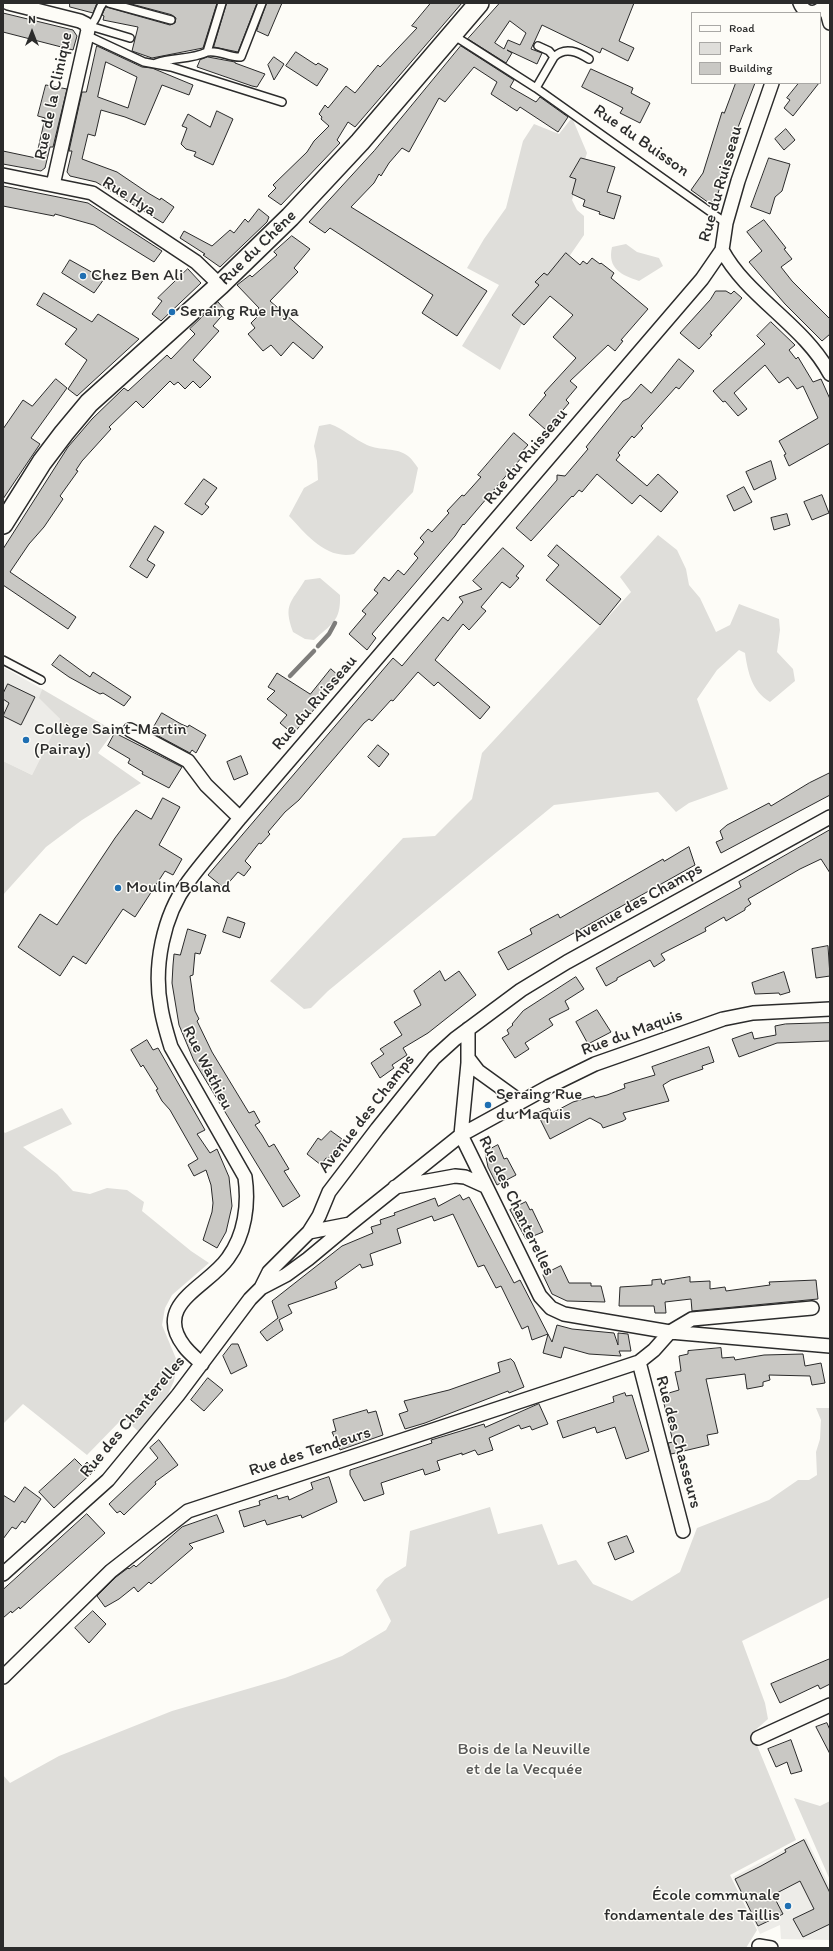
<!DOCTYPE html>
<html>
<head>
<meta charset="utf-8">
<style>
  body { margin:0 }
  #map { position:relative; width:833px; height:1951px; overflow:hidden; background:#fdfcf7; font-family:Itim,sans-serif }
  canvas { display:block }
  .frame { position:absolute; inset:0; border:4px solid #2b2b2b; pointer-events:none }
  .legend { position:absolute; left:691px; top:12px; width:130px; height:72px; box-sizing:border-box; background:#fdfcf7; border:1px solid #a9a8a5; margin:0; padding:5px 7px; list-style:none; font-size:12px; color:#2b2b2b }
  .legend li { display:flex; align-items:center; gap:8px; height:20px }
  .legend b { width:20px; border:1px solid #a9a8a5 }
  .north { position:absolute; left:12px; top:12px; width:40px; height:40px; -webkit-text-stroke:3px #fdfcf7; paint-order:stroke; rotate:0deg; font-size:11px; font-weight:700; line-height:16px; text-align:center; color:#2b2b2b }
  .north::after { content:''; display:block; margin:auto; width:14px; height:18px; background:#2b2b2b; clip-path:polygon(50% 0,100% 100%,50% 72%,0 100%) }
</style>
</head>
<body>
<div id="map">
<canvas width="833" height="1951"></canvas>
<div class="frame"></div>
<ul class="legend">
<li><b style="height:5px;background:#fdfcf7"></b>Road</li>
<li><b style="height:11px;background:#dfdeda"></b>Park</li>
<li><b style="height:11px;background:#c9c8c4"></b>Building</li>
</ul>
<div class="north">N</div>
</div>
<script>
const ctx = document.querySelector('canvas').getContext('2d');
ctx.lineJoin = 'round';
function paint(path, color) {
  ctx.fillStyle = color;
  ctx.fill(path, 'evenodd');
}
function stroke(path, color, width, dash) {
  ctx.strokeStyle = color;
  ctx.lineWidth = width;
  ctx.lineCap = dash ? 'butt' : 'round';
  ctx.setLineDash(dash || []);
  ctx.stroke(path);
}
function drawText(font, color, halo, rows, align = 'center') {
  ctx.font = font + ' Itim,sans-serif';
  ctx.lineWidth = 3;
  ctx.setLineDash([]);
  ctx.textBaseline = 'middle';
  ctx.strokeStyle = halo;
  ctx.fillStyle = color;
  for (const [text, x, y, turn = 0] of rows) {
    ctx.save();
    ctx.translate(x, y);
    ctx.rotate((+turn || 0) * Math.PI / 180);
    ctx.textAlign = isNaN(turn) ? turn : align;
    if (halo) ctx.strokeText(text, 0, 0);
    ctx.fillText(text, 0, 0);
    ctx.restore();
  }
}
const built = new Path2D(`
  M3,667L42,689L40,698L60,719L32,775L3,761Z
  M806,1838L830,1887V1940L781,1939L780,1925L760,1934L733,1877Z`);
const green = new Path2D(`
  M571,119L573,120L587,153L572,200L577,210L584,216V235L564,264L531,304L500,370L462,346L499,285L467,268L484,239L506,208L523,141L534,124L559,134Z
  M626,244L637,252L659,258L663,266L639,281C622,275 607,269 612,247Z
  M330,424C344,429 354,439 367,445C380,451 397,447 408,456C412,459 415,464 418,468L413,492L354,554C326,560 306,534 289,516L304,488L318,480L317,461L314,446L319,426Z
  M658,535L677,550L686,569L689,585L700,598L716,632L730,625L739,604L779,619L780,630L777,652L793,669L795,681L770,702C752,691 748,673 745,653L739,650L717,670L697,699L728,789L689,803L676,812L658,792L554,805L328,991L311,1008L304,1009L270,981L403,838L435,836L472,799L482,753L631,592L620,577Z
  M320,578L340,595C341,622 331,624 314,640L305,639L293,632C283,604 291,603 305,580Z
  M42,689L114,731L98,753L141,783L82,820L46,847L3,895V761L32,775L60,719L39,698Z
  M62,1108L72,1124L23,1147L57,1174L73,1191L90,1194L107,1188L127,1190L144,1202L142,1211L191,1251L209,1263L172,1295L165,1308L162,1325L177,1361L174,1381L168,1394L138,1431L123,1418L87,1455L23,1404L3,1424V1131L5,1133Z
  M816,1408H830V1597L742,1641L765,1703L768,1719L752,1733L796,1840L730,1875L757,1930L746,1948H3V1775L10,1783L59,1756L172,1711L285,1678L342,1656L386,1630L391,1621L376,1590L385,1579L406,1566L410,1531L490,1507L498,1534L542,1524L558,1565L576,1560L593,1584L632,1601L680,1572L697,1528L769,1500L798,1480H809L817,1475L816,1452L820,1439L821,1420Z
  M794,1798L820,1806L830,1801V1880Z`);
const stream = new Path2D(`
  M318,646L329,634L335,623
  M290,676L314,651`);
const building = new Path2D(`
  M70,3H97L93,13L70,7Z
  M128,3H217L203,48L152,58L132,51L138,27L103,20L104,16L102,15L105,8L106,7L170,25L175,23L176,18L172,15Z
  M227,3H257L238,52L214,47Z
  M267,3H282L268,36L257,31Z
  M431,3H462L355,127L348,122L337,140L340,143L281,205L268,196L276,188L273,185L307,152L314,141L329,126L321,119L322,117L319,114L325,105L328,108L346,86L355,93L378,65L380,67L417,28L412,26Z
  M500,3H634L619,41L634,48L628,61L602,48L600,53L542,25L531,49L542,53L537,64L507,50L512,53L506,63L468,39ZM510,21L526,33L520,45L508,40L504,49L495,43Z
  M3,13L73,30L77,36L73,50L3,32Z
  M97,46L142,67L152,68L193,85L189,95L162,85L145,125L125,117L101,110L95,136L88,134L82,159L117,172L148,193L160,200L161,198L174,207L163,223L96,182L70,176L67,172L72,151H69L82,92H86ZM106,62L137,77L128,108L98,97Z
  M461,46L514,80L510,87L536,102L540,97L568,117L558,132L520,107L517,111L491,94L497,82L474,67L445,102L439,98L409,152L402,148L389,163L381,176L379,174L374,183L351,207L487,291L457,336L422,313L433,295L330,228L325,233L309,222L374,151Z
  M296,52L316,65L318,63L328,69L317,86L286,66Z
  M208,57L235,62V63L265,74L257,87L252,86L197,67L200,60Z
  M274,57L284,64L274,80L268,65Z
  M591,69L633,88L631,93L650,103L640,123L620,113L623,108L582,87Z
  M736,83H755L737,130L716,200L709,203L691,190L703,173L722,112L724,113Z
  M799,83H819L793,116L784,108L790,100L787,98Z
  M46,85L67,89L53,147H50L45,168L41,171L3,164V151L36,158L45,118L38,116Z
  M217,111L233,119L213,165L194,156L196,152L186,149L181,144L187,128L182,126L188,114L210,127Z
  M786,129L795,140L784,150L775,139Z
  M581,158L615,167L607,192L621,196L614,219L599,214L600,212L583,206L585,200L572,194L576,179L570,177Z
  M769,158L790,164L782,191L775,197L770,214L751,207Z
  M3,186L88,203L162,251L154,262L94,225L55,214L54,216L3,206Z
  M259,209L269,217L267,222L220,267L203,255L205,254L180,238L184,231L212,246L230,230L234,233L245,219L248,222Z
  M764,220L786,248L784,249L792,259L781,267L792,281L830,319V334L822,341L785,304L749,262L762,251L747,232Z
  M292,236L310,249L294,268L298,272L270,301L323,347L313,359L293,342L281,356L271,345L263,351L248,334L255,328L251,323L257,317L255,314L259,308L237,285L250,275L252,277L277,255L274,252Z
  M566,253L580,265L583,261L587,264L592,258L600,264L601,263L614,273L611,278L648,309L621,340L623,341L615,351L608,345L570,381L577,387L566,400L569,403L546,430L529,415L546,395L544,393L576,358L553,337L573,315L550,296L524,325L512,315L539,285L535,282L544,273L547,275Z
  M70,260L104,279L94,293L62,273Z
  M188,269L201,283L161,321L152,314L162,301L158,298Z
  M716,291H726L731,294L734,291L742,298L710,334L712,335L699,349L680,333L710,300Z
  M44,293L92,322L98,314L139,339L77,396L68,389L87,360L65,344L77,329L37,305Z
  M218,302L226,311L213,326L219,331L193,360L211,377L200,388L193,381L185,389L178,382L174,385L170,381L143,408L136,401L109,427L111,429L82,461L76,470L78,471L60,496L63,499L44,527L29,544L10,572L76,617L68,629L3,585V549L68,447L92,419L124,388L128,391L167,355L171,359L195,334L190,329Z
  M771,322L795,345L789,350L796,359L798,357L813,382L821,379L830,399V443L789,466L784,455L786,454L779,441L818,418L803,386L797,389L788,377L779,383L765,365L734,393L747,409L738,416L725,401L723,402L713,391L765,344L757,336Z
  M679,359L694,371L679,389L676,387L641,426L643,428L634,438L632,436L618,453L620,455L616,460L647,486L658,474L678,492L661,512L640,495L632,504L597,474L582,492L579,490L573,497L572,496L531,541L516,528L557,480V475L565,476L588,449L586,447L623,401L629,398L641,384L651,393Z
  M56,379L67,388L31,438L40,444L3,499V429L23,400L32,406Z
  M514,433L528,445L519,455L522,457L464,525L463,524L455,536L372,634L376,638L367,650L349,634L366,614L362,611L378,593L374,590L384,577L389,581L398,570L404,575L418,558L414,554L424,542L420,538L428,529L432,532L449,513L447,511L462,495L464,496L481,477L478,475Z
  M771,461L776,479L754,490L746,472Z
  M204,479L217,488L205,504L209,507L202,515L185,504Z
  M744,487L752,502L734,511L727,496Z
  M822,495L829,513L812,520L804,502Z
  M787,514L790,525L774,530L771,518Z
  M155,526L164,532L147,560L155,565L147,578L130,567Z
  M557,545L621,599L600,625L546,580L559,565L548,556Z
  M503,548L524,566L516,576L519,578L510,588L502,582L481,607L486,611L469,630L463,624L435,660L490,707L480,719L438,682L434,686L418,672L393,701L391,700L372,721L369,719L364,723L299,800L285,812L268,832L270,834L261,844L259,843L245,861L251,867L244,876L238,872L224,888L208,875L393,658L402,666L443,617L448,621L463,602L459,597L482,589L473,581Z
  M60,655L90,677L93,672L131,697L124,706L103,693L100,694L69,677L52,665Z
  M331,669L341,678L293,734L280,723L287,715L267,699L275,691L268,687L277,673L310,694Z
  M8,684L35,697L21,725L3,716L9,703L3,699V694Z
  M162,713L181,724L188,727L189,725L206,735L196,753L192,750L190,753L151,732Z
  M115,733L182,767L169,788L142,774L143,772L128,763L130,759L108,746Z
  M378,745L389,754L379,767L368,757Z
  M241,756L248,774L234,780L227,762Z
  M830,773V795L721,853L716,842L723,839L720,831L727,825L769,803L771,806L809,783Z
  M163,798L180,807L159,845L182,859L173,875L165,871L135,917L123,909L86,964L73,956L60,976L18,947L40,914L57,925L115,838L136,810L151,819Z
  M830,830V873L821,859L800,869L748,899L751,904L745,908V910L726,921L724,917L705,928L706,931L661,954L665,960L654,967L650,960L617,978V980L606,986L596,968L741,887L739,882Z
  M689,847L695,865L508,970L498,952L532,934L530,929L558,914L560,918L663,859L664,861Z
  M228,917L245,923L240,938L223,932Z
  M188,929L206,935L200,954L195,953L193,975L190,976L195,1011L199,1019L197,1021L212,1052L249,1113L254,1111L260,1122L255,1125L262,1135L269,1147L274,1144L289,1169L284,1171L300,1196L283,1207L194,1061L179,1025L172,983L173,965L174,954L180,955Z
  M828,946L830,976L816,978L812,949Z
  M440,971L445,981L459,971L476,995L428,1033L403,1048L407,1055L392,1065L394,1068L380,1078L371,1063L384,1054L380,1049L402,1035L394,1022L421,1005L414,991Z
  M784,972L790,992L780,995L779,993L755,994L752,983Z
  M576,977L584,989L565,1001L569,1009L549,1019L553,1025L525,1043L529,1049L515,1058L502,1038L509,1034L507,1030L513,1025L512,1024L523,1011Z
  M597,1010L611,1032L588,1044L576,1022Z
  M830,1023V1041L777,1043L739,1057L732,1039L752,1032L754,1039L776,1035L775,1026L785,1024Z
  M147,1040L153,1050L158,1048L205,1130L197,1134L210,1153L217,1149L229,1177L232,1206L226,1232L217,1248L203,1240L212,1212L213,1203L211,1185L206,1170L194,1176L188,1165L198,1159L170,1110L162,1101L156,1090L158,1089L143,1065L141,1067L131,1050Z
  M709,1047L714,1062L702,1066L703,1069L671,1080L663,1085L669,1101L623,1113L626,1119L623,1121L603,1128L601,1124L590,1118L550,1139L537,1113L549,1108L552,1113L573,1102L594,1096L595,1098L607,1095L625,1088L624,1084L655,1075L652,1067Z
  M331,1131L342,1139L328,1159L326,1158L321,1165L307,1154L318,1138L321,1140Z
  M498,1145L504,1159L507,1158L516,1175L497,1185L488,1167L485,1152Z
  M460,1195L463,1200L469,1197L514,1283L520,1280L552,1342L557,1325L572,1329L614,1333L618,1345V1333L628,1334L631,1351H619L621,1356L589,1354L564,1347L561,1358L543,1353L548,1334L532,1340L528,1326L522,1329L501,1286L496,1288L484,1265L478,1267L453,1214L434,1221L432,1216L397,1229L401,1243L370,1254L373,1265L362,1268L360,1264L335,1282L337,1288L288,1305L292,1313L279,1320L283,1330L267,1341L260,1332L278,1318L272,1301L342,1246L373,1233L371,1227L381,1224L380,1220L395,1215L394,1213L435,1198L438,1206Z
  M526,1202L530,1210L532,1209L543,1232L526,1239L510,1210Z
  M561,1266L569,1283H591V1286H601L605,1302L567,1301L552,1294L543,1275Z
  M690,1277V1282L710,1281V1289L725,1287L726,1291L770,1285L769,1282L816,1280L818,1299L692,1311L691,1299L665,1302L666,1313H655L654,1306H619L620,1287L652,1285V1280L661,1279L662,1284H665V1281Z
  M232,1344H238L247,1366L231,1374L223,1356Z
  M721,1348L722,1358L734,1357L735,1360L764,1355L803,1354L805,1366L821,1363L825,1383L812,1385L810,1376L769,1375L770,1380L763,1382V1386L747,1389L745,1374L706,1379L718,1433L707,1435L709,1445L671,1454L668,1443L673,1442L662,1395L679,1390L675,1372L681,1371L679,1356L688,1354V1351Z
  M511,1359L514,1362L524,1387L509,1393L508,1391L425,1423L405,1429L399,1414L408,1411L404,1401L449,1390L500,1372L498,1363Z
  M208,1378L223,1390L204,1411L191,1400Z
  M625,1393L626,1396L632,1395L649,1451L626,1459L615,1427L597,1433L595,1427L563,1438L557,1421L614,1402L613,1397Z
  M539,1404L548,1424L532,1430L530,1426L521,1429L519,1425L489,1438L493,1450L478,1455L475,1450L462,1455V1453L437,1461L440,1470L425,1475L423,1469L381,1483L384,1494L364,1501L350,1475V1470L432,1443L431,1440L484,1424L485,1427Z
  M367,1410L368,1413L376,1411L383,1435L340,1450L332,1432L336,1431L333,1420Z
  M159,1440L178,1465L155,1482L156,1484L124,1515L120,1511L117,1513L109,1504L158,1458L150,1448Z
  M75,1459L83,1467L87,1462L95,1470L54,1508L39,1492Z
  M329,1477L337,1502L302,1518L301,1515L267,1525L265,1520L244,1527L239,1511L260,1505L259,1501L277,1495L278,1499L288,1496L289,1500L313,1489L311,1483Z
  M25,1487L41,1499L25,1523L22,1521L16,1529L12,1527L3,1539V1495L14,1502Z
  M87,1514L105,1533L20,1609L19,1607L12,1613L11,1611L3,1618V1590Z
  M217,1515L224,1532L189,1544L193,1548L151,1584L149,1582L138,1592L134,1587L119,1599L105,1607L97,1596L116,1577L128,1568L129,1569L134,1565L136,1567L182,1527Z
  M627,1536L634,1552L615,1560L608,1543Z
  M93,1611L106,1624L89,1643L75,1628Z
  M830,1659V1684L820,1689L818,1685L780,1703L771,1684Z
  M827,1723L830,1730V1754L816,1727Z
  M791,1740L802,1771L791,1774L787,1762L776,1767L768,1749Z
  M804,1840L830,1893V1924L803,1937L793,1919L814,1909L800,1881L773,1895L783,1914L758,1926L735,1879L761,1866L786,1852L785,1850Z`);
const lane = new Path2D(`
  M109,3L171,20
  M90,26C99,17 97,10 103,3
  M87,27L90,26L130,38
  M453,35L536,88L726,223
  M88,36L144,62L171,67L282,102
  M538,46L549,51L554,57
  M207,52C221,50 229,58 241,57L262,3
  M156,63C173,57 190,60 207,52L222,3
  M536,88L554,57C565,46 578,52 589,59
  M3,660L41,680`);
const street = new Path2D(`
  M8,3L80,21L86,24L88,30L53,185
  M800,3C805,16 820,15 825,3
  M825,4L830,23
  M3,175L92,193L196,262L220,285
  M722,250C747,297 804,325 830,374
  M130,730L188,761L206,785L240,818
  M468,1058L478,1071L521,1102
  M461,1135L540,1296L551,1308L564,1314L670,1332L830,1346
  M461,1135L468,1063V1029
  M395,1187L455,1176L465,1177L485,1186
  M309,1232L319,1216L329,1192L377,1129L434,1058L455,1039L521,990L567,962L830,817
  M261,1288L269,1272L309,1232L350,1224
  M639,1362L683,1531
  M202,1364C196,1358 189,1353 184,1346C152,1304 208,1287 228,1258C245,1235 249,1204 245,1177L171,1047C167,1034 163,1021 161,1008C153,967 163,916 188,882C204,860 223,839 240,818L702,279L722,250L726,223L738,181L772,83
  M3,1574L108,1480L178,1395L250,1299L261,1288L286,1275L308,1259L350,1224L461,1135L550,1086L595,1064L723,1019L753,1013L830,1009
  M3,1677L111,1571L188,1511L639,1362L654,1350L670,1332L692,1319L812,1308
  M758,1738L830,1705
  M759,1946L771,1948`);
const secondary = new Path2D(`
  M3,524L42,462L64,433L89,403L220,285L290,217L360,142L479,3`);
const markers = [
  [83,276,4,"#1f6fb2"],
  [172,312,4,"#1f6fb2"],
  [26,740,4,"#1f6fb2"],
  [118,888,4,"#1f6fb2"],
  [488,1105,4,"#1f6fb2"],
  [788,1906,4,"#1f6fb2"]
];
const streetNames = [
  ["Rue de la Clinique",54,96,-78],
  ["Rue du Buisson",641,141,35],
  ["Rue du Ruisseau",721,184,-74],
  ["Rue Hya",129,197,32],
  ["Rue du Chêne",258,248,-44],
  ["Rue du Ruisseau",526,457,-50],
  ["Rue du Ruisseau",315,703,-49],
  ["Avenue des Champs",638,903,-29],
  ["Rue du Maquis",632,1033,-20],
  ["Rue Wathieu",207,1068,63],
  ["Avenue des Champs",367,1114,-52],
  ["Rue des Chanterelles",516,1206,64],
  ["Rue des Chanterelles",133,1417,-50],
  ["Rue des Chasseurs",678,1442,75],
  ["Rue des Tendeurs",310,1452,-18]
];
const poiNames = [
  ["Chez Ben Ali",91,276],
  ["Seraing Rue Hya",180,312],
  ["Collège Saint-Martin",34,730],
  ["(Pairay)",34,750],
  ["Moulin Boland",126,888],
  ["Seraing Rue",496,1095],
  ["du Maquis",496,1115],
  ["École communale",780,1896,"right"],
  ["fondamentale des Taillis",780,1916,"right"]
];
const parkNames = [
  ["Bois de la Neuville",524,1750],
  ["et de la Vecquée",524,1770]
];
paint(built, '#edece8');
paint(green, '#dfdeda');
stroke(stream, '#7e7d7b', 4.5);
paint(building, '#c9c8c4');
stroke(building, '#2b2b2b', 1);
stroke(lane, '#2b2b2b', 10);
stroke(street, '#2b2b2b', 16);
stroke(secondary, '#2b2b2b', 22);
stroke(lane, '#fdfcf7', 7);
stroke(street, '#fdfcf7', 13);
stroke(secondary, '#fdfcf7', 19);
for (const [x, y, r, color] of markers) {
  const dot = new Path2D();
  dot.arc(x, y, r, 0, 2 * Math.PI);
  ctx.fillStyle = color;
  ctx.fill(dot);
  stroke(dot, '#fdfcf7', 1.5);
}
drawText('17px', '#2b2b2b', '#fdfcf7', streetNames);
drawText('17px', '#2b2b2b', '#fdfcf7', poiNames, 'left');
drawText('17px', '#585857', '#fdfcf7', parkNames);
</script>
</body>
</html>
